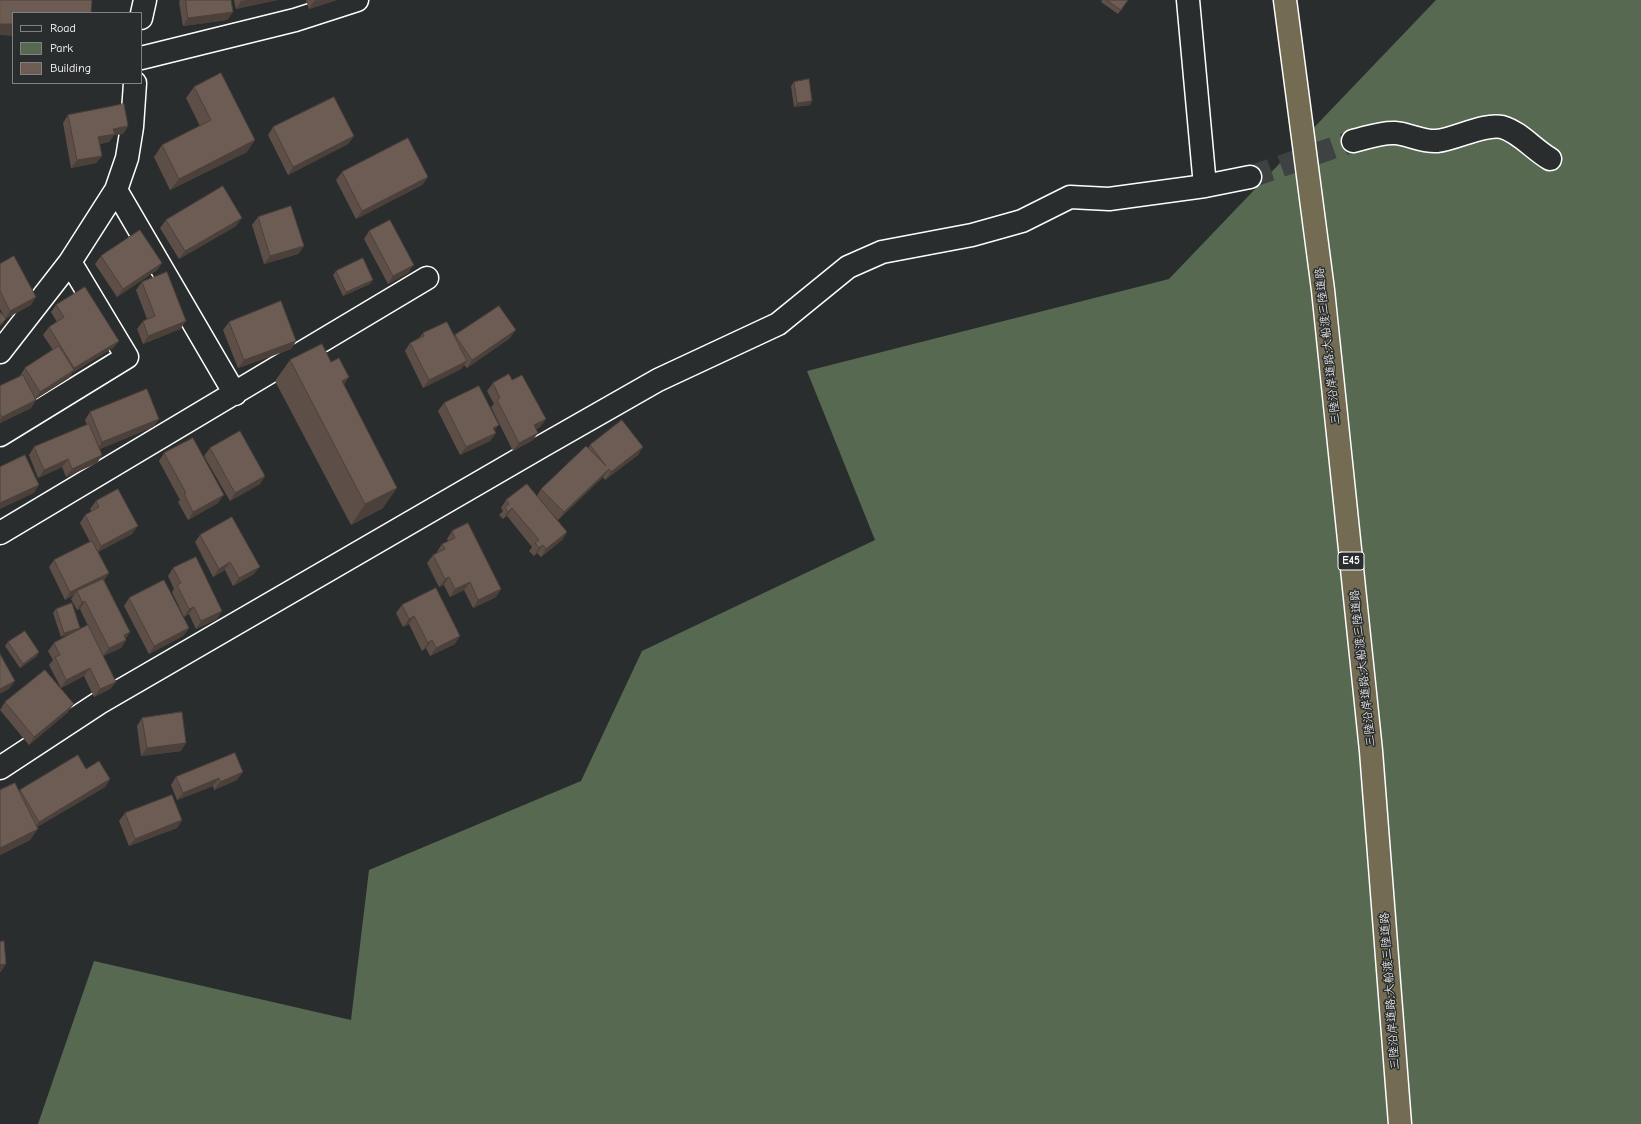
<!DOCTYPE html>
<html>
<head>
<meta charset="utf-8">
<style>
  body { margin:0 }
  #map { position:relative; width:1641px; height:1124px; overflow:hidden; background:#2a2d2e; font-family:"Comic Neue",sans-serif }
  canvas { display:block }
  .legend { position:absolute; left:12px; top:12px; width:130px; height:72px; box-sizing:border-box; background:#2a2d2e; border:1px solid #7f8182; margin:0; padding:5px 7px; list-style:none; font-size:12px; color:#fff }
  .legend li { display:flex; align-items:center; gap:8px; height:20px }
  .legend b { width:20px; border:1px solid #7f8182 }
</style>
</head>
<body>
<div id="map">
<canvas width="1641" height="1124"></canvas>
<ul class="legend">
<li><b style="height:5px;background:#2a2d2e"></b>Road</li>
<li><b style="height:11px;background:#586952"></b>Park</li>
<li><b style="height:11px;background:#6c5c54"></b>Building</li>
</ul>
</div>
<script>
const ctx = document.querySelector('canvas').getContext('2d');
ctx.lineJoin = 'round';
function paint(path, color) {
  ctx.fillStyle = color;
  ctx.fill(path, 'evenodd');
}
function stroke(path, color, width, dash) {
  ctx.strokeStyle = color;
  ctx.lineWidth = width;
  ctx.lineCap = dash ? 'butt' : 'round';
  ctx.setLineDash(dash || []);
  ctx.stroke(path);
}
function drawText(font, color, halo, rows, align = 'center') {
  ctx.font = font + ' "Comic Neue","Klee One",sans-serif';
  ctx.lineWidth = 3;
  ctx.setLineDash([]);
  ctx.textBaseline = 'middle';
  ctx.strokeStyle = halo;
  ctx.fillStyle = color;
  for (const [text, x, y, turn = 0] of rows) {
    ctx.save();
    ctx.translate(x, y);
    ctx.rotate((+turn || 0) * Math.PI / 180);
    ctx.textAlign = isNaN(turn) ? turn : align;
    if (halo) ctx.strokeText(text, 0, 0);
    ctx.fillText(text, 0, 0);
    ctx.restore();
  }
}
const green = new Path2D(`
  M1436,0H1641V1124H38L94,961L351,1020L369,870L581,781L642,651L875,540L807,371L1169,279Z`);
const minorTunnel = new Path2D(`
  M1250,177L1353,141`);
const minor = new Path2D(`
  M1188,0L1205,186
  M141,18L145,0
  M141,58L295,20L357,0
  M1353,141C1366,138 1381,132 1395,133C1409,134 1422,142 1437,141C1456,139 1484,123 1502,127C1520,132 1534,150 1550,159
  M116,190L235,394
  M0,352L70,262L116,190L127,158L132,127L135,83
  M0,435L127,357L70,262
  M0,533L427,278
  M0,768L99,703L544,445L658,380L778,324L848,267L882,252L972,235L1022,221L1070,197L1109,199L1205,186L1250,177`);
const motorway = new Path2D(`
  M1285,0L1323,290L1371,751L1400,1124`);
const wall = new Path2D(`
  M180,0H231L233,12L227,20L183,26L179,2Z
  M234,0H277L236,9Z
  M306,0H337L309,9Z
  M1102,0H1128L1118,14L1101,2Z
  M794,82L810,105L794,107L791,86Z
  M194,87L247,152L170,190L154,157L162,145L200,126L186,98Z
  M68,115L128,126L123,134L114,135L109,142L100,144L102,156L96,163L71,168L63,123Z
  M273,127L354,136L348,144L288,175L268,135Z
  M342,172L428,177L422,185L356,219L336,180Z
  M258,217L304,246L298,254L264,264L252,225Z
  M166,220L236,226L179,259L160,228Z
  M369,231L408,273L388,284L364,239Z
  M101,256L162,263L157,270L117,297L95,264Z
  M0,264L31,305L5,319H6L3,323L0,326V312L4,317L0,309Z
  M336,271L370,284L343,296L333,275Z
  M142,282L186,321L180,329L143,344L137,329L143,321L147,319L136,290Z
  M56,305L119,341L113,348L72,373L69,378L36,399V400L31,408L0,423V386L19,377L25,368L53,350L43,335L49,327L57,322L51,312Z
  M229,322L296,341L291,349L238,368L223,330Z
  M423,333L454,337L455,335L510,338L467,368L464,365L461,369L423,388L405,351L410,343L419,338Z
  M290,360L331,362L349,377L344,384L383,508L351,525L275,381Z
  M512,380L546,419L540,427L536,429L533,440L513,451L491,407L494,404L487,391L493,383Z
  M444,403L494,431L496,433L490,441L460,455L438,411Z
  M90,412L159,419L153,427L100,449L102,455L97,463L66,477L62,467L38,478L29,455L34,447L87,425L85,420Z
  M590,445L638,455L605,480L603,477L558,520L552,513L567,532L562,540L541,557L537,553L534,556L529,551L532,547L507,516L503,519L499,515L503,511L501,508L506,500L537,496L541,489L588,448Z
  M210,448L265,476L260,484L230,501L204,456Z
  M164,453L218,503L188,520L178,502L180,500L159,461Z
  M96,501L132,534L98,552L109,573L104,580L130,632L126,638V640L121,648L103,656L116,682L110,689L94,697L84,676L61,688L49,665L53,660L48,651L54,643L73,633L61,637L53,613L56,609L80,628L78,631L88,626L80,609L77,610L71,599L74,595L65,600L49,567L54,560L90,542L80,523L85,515L92,512L90,509Z
  M452,531L501,589L496,597L473,608L464,590L450,597L444,585L439,587L427,563L433,555L437,553V552L442,544L448,541L447,539Z
  M200,535L254,574L233,586L225,570L213,577L195,542Z
  M173,568L217,619L196,629L189,614L184,617L172,592L174,589L168,576Z
  M129,598L189,628L183,636L149,654L124,606Z
  M402,605L455,644L430,656L426,648L422,651L409,624L403,627L396,613Z
  M8,642L37,656L20,668L5,646Z
  M5,702L68,712L29,745L0,710Z
  M142,718L181,751L141,756L137,726Z
  M235,753L237,780L214,790L213,786L177,800L171,785L176,777Z
  M86,769L110,779L105,787L37,827L30,840L0,855V790L19,791L20,790Z
  M125,813L182,820L177,828L129,846L119,821Z`);
const shadedWall = new Path2D(`
  M246,0H277L236,9L241,1Z
  M317,0H337L309,9L314,1Z
  M233,12L227,20L183,26L188,18Z
  M0,24H13V36L0,35Z
  M812,101L810,105L794,107L797,103Z
  M128,126L123,134L114,135L109,142L93,145L98,137L113,129Z
  M354,136L348,144L288,175L293,167Z
  M255,140L247,152L170,190L179,179Z
  M102,156L96,163L71,168L77,160Z
  M428,177L422,185L356,219L362,211Z
  M242,218L236,226L179,259L185,251Z
  M304,246L298,254L264,264L270,256Z
  M162,263L157,270L117,297L123,289Z
  M414,265L408,273L388,284L393,276Z
  M373,280L370,284L343,296L346,292Z
  M36,297L31,305L5,319L10,311Z
  M6,319L3,323L0,326V325Z
  M186,321L180,329L143,344L148,336Z
  M516,330L510,338L467,368L472,360Z
  M119,341L113,348L72,373L69,378L34,400L40,392L71,373L74,368Z
  M296,341L291,349L238,368L244,360Z
  M467,361L461,369L423,388L429,380Z
  M349,377L334,398L342,381Z
  M36,400L31,408L0,423V420L2,417Z
  M159,419L153,427L97,450L102,442Z
  M546,419L540,427L529,433L534,425Z
  M499,425L493,432V428Z
  M496,433L490,441L460,455L466,447Z
  M538,433L533,440L513,451L519,443Z
  M643,447L638,455L605,480L611,472Z
  M102,455L97,463L66,477L72,469Z
  M68,459L62,467L38,478L44,470Z
  M609,469L603,477L558,520L564,512Z
  M265,476L260,484L230,501L235,493Z
  M39,485L34,493L0,509V503Z
  M397,488L383,508L351,525L365,504Z
  M224,495L218,503L188,520L193,512Z
  M512,508L507,516L503,519L508,512Z
  M138,526L132,534L96,553L101,546Z
  M567,532L562,540L541,557L546,549Z
  M543,545L537,553L534,556L539,548Z
  M230,562L225,570L213,577L219,569Z
  M260,567L254,574L233,586L239,578Z
  M109,573L103,581L77,591L74,595L65,600L70,592Z
  M449,577L444,585L439,587L445,579Z
  M470,582L464,590L450,597L455,589Z
  M501,589L496,597L473,608L478,600Z
  M85,601L80,609L77,610L82,602Z
  M194,607L189,614L184,617L189,609Z
  M222,611L217,619L196,629L201,621Z
  M414,616L409,624L403,627L409,619Z
  M80,628L77,632L61,637L64,633Z
  M189,628L183,636L149,654L154,646Z
  M130,632L124,640V635Z
  M460,636L455,644L430,656L436,648Z
  M126,640L121,648L103,656L109,648Z
  M432,640L426,648L422,651L428,643Z
  M39,652L37,656L20,668L23,664Z
  M90,668L84,676L61,688L66,680Z
  M15,681L9,689L0,694V689Z
  M116,682L110,689L94,697L100,689Z
  M74,704L68,712L29,745L34,737Z
  M186,743L181,751L141,756L147,748Z
  M243,772L237,780L214,790L220,782Z
  M219,778L213,786L177,800L183,793Z
  M110,779L105,787L33,829L39,822Z
  M182,820L177,828L129,846L135,839Z
  M38,829L30,840L0,855V848Z
  M6,964L1,972H0V965Z`);
const building = new Path2D(`
  M0,0H92L91,13H13V24H0Z
  M186,0H231L233,12L188,18Z
  M1107,0H1128L1121,10Z
  M221,73L255,140L179,179L162,145L211,120L194,87Z
  M809,79L812,101L797,103L794,82Z
  M334,97L354,136L293,167L273,127Z
  M124,104L128,126L113,129L115,134L98,137L102,156L77,160L68,115Z
  M408,138L428,177L362,211L342,172Z
  M223,186L242,218L185,251L166,220Z
  M291,206L304,246L270,256L258,217Z
  M390,220L414,265L393,276L369,231Z
  M140,230L162,263L123,289L101,256Z
  M14,256L36,297L10,311L0,291V264Z
  M363,258L373,280L346,292L336,271Z
  M167,272L186,321L148,336L143,321L155,316L142,282Z
  M85,287L119,341L74,368L49,327L64,317L56,305Z
  M281,301L296,341L244,360L229,322Z
  M499,306L516,330L472,360L455,335Z
  M0,312L6,319L0,325Z
  M447,322L467,361L429,380L410,343L424,336L423,333Z
  M322,344L331,362L339,358L349,377L342,381L397,488L365,504L290,360Z
  M59,346L74,370L40,392L25,368Z
  M509,374L512,380L522,375L546,419L534,425L538,433L519,443L497,400L500,398L493,383Z
  M23,375L36,400L2,417L0,414V386Z
  M479,386L499,425L493,428L496,433L466,447L444,403Z
  M147,389L159,419L102,442L90,412Z
  M622,420L643,447L611,472L609,469L564,512L541,489L586,446L606,466L590,445Z
  M89,424L102,455L72,469L68,459L44,470L34,447Z
  M240,431L265,476L235,493L210,448Z
  M193,438L224,495L193,512L184,494L186,493L164,453Z
  M25,455L39,485L0,503V467Z
  M527,484L567,532L546,549L543,545L539,548L535,543L539,540L512,508L508,512L505,507L509,504L506,500Z
  M118,489L138,526L101,546L85,515L99,507L96,501Z
  M232,517L260,567L239,578L230,562L219,569L200,535Z
  M468,523L501,589L478,600L470,582L455,589L449,577L445,579L433,555L445,549L442,544L455,538L452,531Z
  M92,541L109,573L70,592L54,560Z
  M196,557L222,611L201,621L194,607L189,609L177,585L181,583L173,568Z
  M103,579L130,632L124,635L126,640L109,648L85,601L82,602L77,591Z
  M164,580L189,628L154,646L129,598Z
  M436,588L460,636L436,648L432,640L428,643L414,616L409,619L402,605Z
  M72,603L80,628L64,633L56,609Z
  M88,625L116,682L100,689L90,668L66,680L55,657L60,655L54,643Z
  M25,631L39,652L23,664L8,642Z
  M0,654L15,681L0,689Z
  M45,670L74,704L34,737L5,702Z
  M182,712L186,743L147,748L142,718Z
  M235,753L243,772L220,782L219,778L183,793L176,777Z
  M78,755L86,769L99,761L110,779L39,822L20,790Z
  M15,783L38,829L0,848V790Z
  M172,795L182,820L135,839L125,813Z
  M4,941L6,964L0,965V942Z`);
const shields = [
  [1351,561,26]
];
const shieldNames = [
  ["E45",1351,561]
];
const streetNames = [
  ["三陸沿岸道路;大船渡三陸道路",1328,346,-96],
  ["三陸沿岸道路;大船渡三陸道路",1363,668,-96],
  ["三陸沿岸道路;大船渡三陸道路",1390,991,-94]
];
paint(green, '#586952');
stroke(minorTunnel, '#3f4243', 22, [22, 11]);
stroke(minor, '#fff', 25);
stroke(motorway, '#fff', 25);
stroke(minor, '#2a2d2e', 22);
stroke(motorway, '#736b52', 22);
paint(wall, '#5d4f48');
paint(shadedWall, '#4c403b');
paint(building, '#6c5c54');
stroke(building, '#4c403b', 1);
for (const [x, y, w] of shields) {
  const box = new Path2D();
  box.roundRect(x - w / 2, y - 9, w, 18, 3);
  ctx.fillStyle = '#2a2d2e';
  ctx.fill(box);
  stroke(box, '#fff', 1);
}
drawText('bold 11px', '#fff', null, shieldNames);
drawText('12px', '#fff', '#2a2d2e', streetNames);
</script>
</body>
</html>
